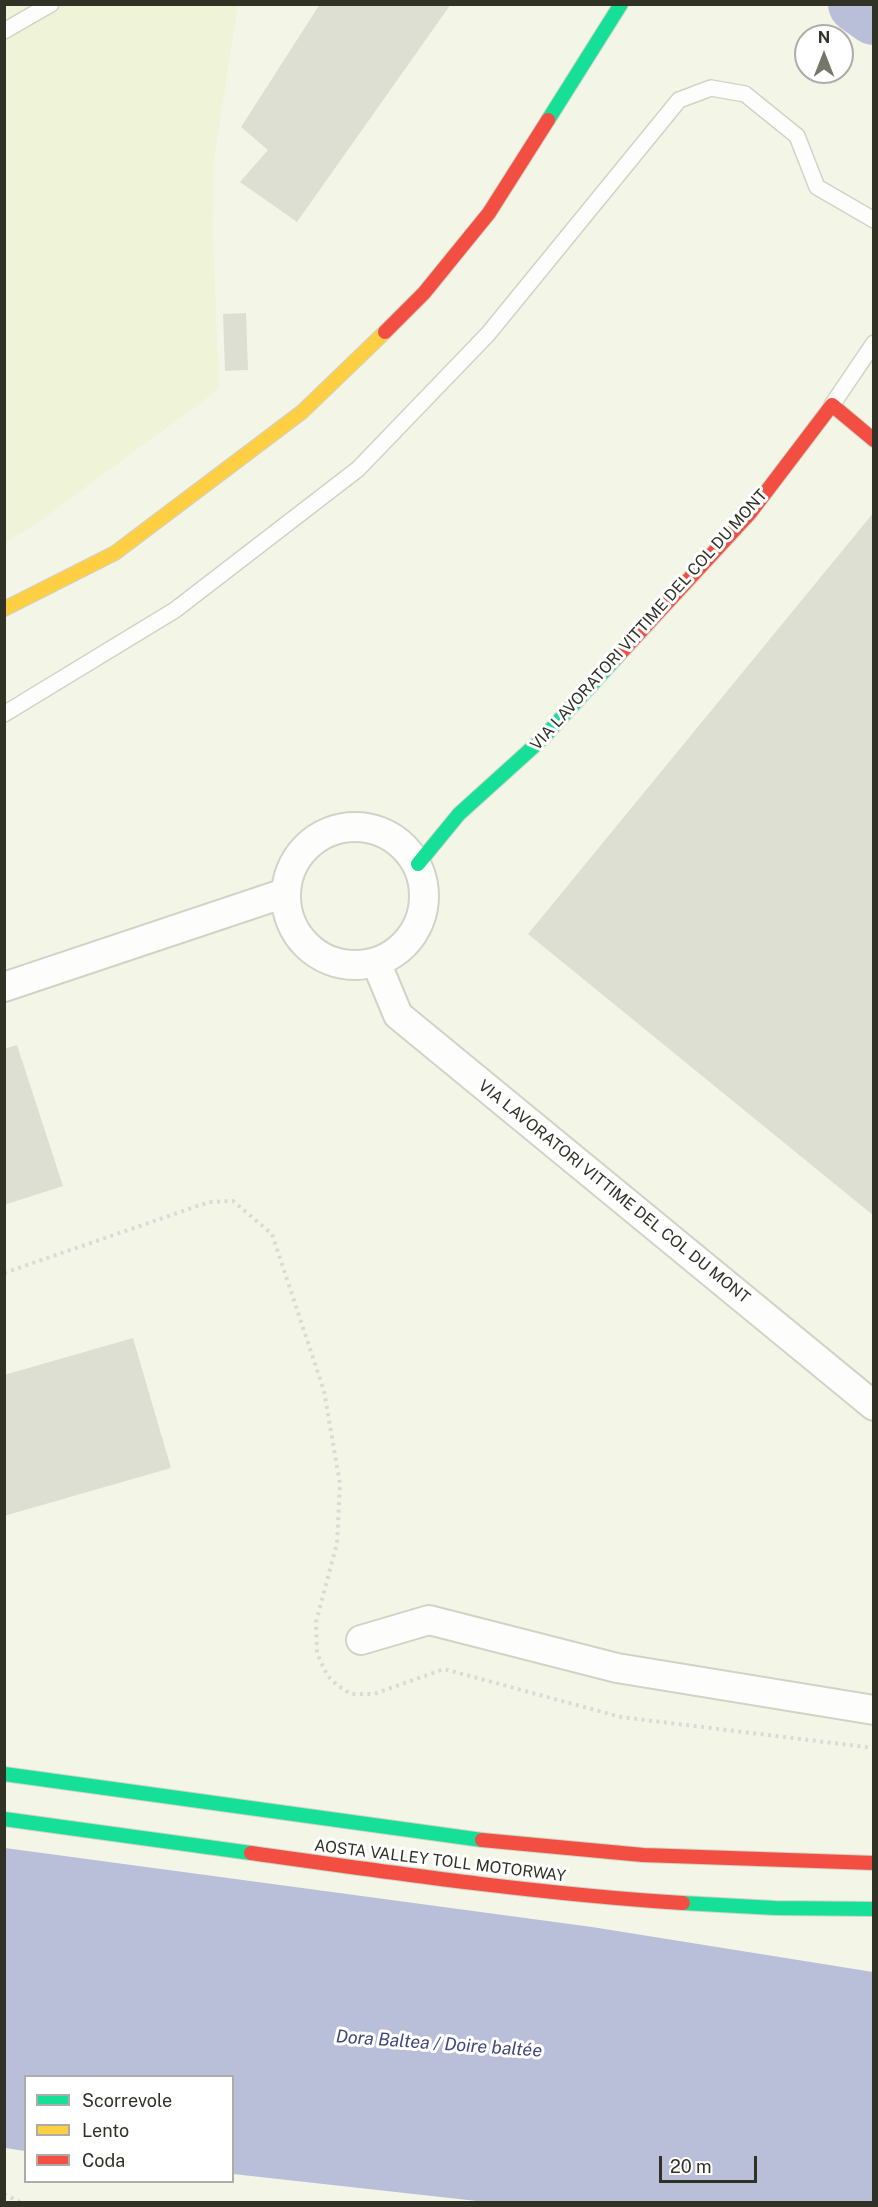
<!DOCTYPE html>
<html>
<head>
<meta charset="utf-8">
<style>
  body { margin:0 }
  #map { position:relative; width:878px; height:2207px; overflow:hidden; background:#f3f6e6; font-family:"Public Sans",sans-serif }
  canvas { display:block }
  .frame { position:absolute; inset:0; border:6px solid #303226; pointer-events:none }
  .legend { position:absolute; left:24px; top:2075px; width:210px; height:108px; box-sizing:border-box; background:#fff; border:2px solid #acada8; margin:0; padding:8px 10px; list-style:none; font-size:18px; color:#303226 }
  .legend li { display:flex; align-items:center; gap:12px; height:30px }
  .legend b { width:30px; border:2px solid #acada8 }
  .north { position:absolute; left:794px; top:24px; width:60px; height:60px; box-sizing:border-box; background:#fff; border:2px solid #acada8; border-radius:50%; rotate:0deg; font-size:16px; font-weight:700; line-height:24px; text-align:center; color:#303226 }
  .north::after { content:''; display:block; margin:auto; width:21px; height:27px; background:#747769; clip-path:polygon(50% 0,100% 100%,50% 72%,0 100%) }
  .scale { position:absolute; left:659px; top:2156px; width:98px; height:27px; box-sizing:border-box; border:3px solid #303226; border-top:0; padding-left:8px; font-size:18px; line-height:21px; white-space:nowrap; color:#303226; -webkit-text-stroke:4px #fff; paint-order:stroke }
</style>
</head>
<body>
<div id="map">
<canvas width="878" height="2207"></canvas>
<div class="frame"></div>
<ul class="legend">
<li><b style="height:8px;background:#16e098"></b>Scorrevole</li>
<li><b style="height:8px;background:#ffcf43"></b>Lento</li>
<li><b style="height:8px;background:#f24e42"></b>Coda</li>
</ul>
<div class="north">N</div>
<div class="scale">20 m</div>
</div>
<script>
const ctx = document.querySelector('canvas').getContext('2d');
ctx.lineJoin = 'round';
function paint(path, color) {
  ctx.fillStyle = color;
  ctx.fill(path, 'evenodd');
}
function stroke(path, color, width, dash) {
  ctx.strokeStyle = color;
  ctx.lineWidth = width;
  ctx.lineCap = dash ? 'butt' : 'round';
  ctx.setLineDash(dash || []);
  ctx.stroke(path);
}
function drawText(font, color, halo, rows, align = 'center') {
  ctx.font = font + ' "Public Sans",sans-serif';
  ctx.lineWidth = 6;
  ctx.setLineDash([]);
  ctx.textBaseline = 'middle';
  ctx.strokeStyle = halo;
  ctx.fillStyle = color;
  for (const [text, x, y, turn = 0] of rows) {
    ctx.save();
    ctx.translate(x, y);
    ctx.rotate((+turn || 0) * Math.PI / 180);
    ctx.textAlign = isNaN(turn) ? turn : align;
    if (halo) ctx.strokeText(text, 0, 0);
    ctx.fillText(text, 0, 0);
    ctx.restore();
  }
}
const built = new Path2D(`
  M4,5H238L214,161L213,230L219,389L40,521L5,543Z`);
const water = new Path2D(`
  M5,1848L592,1927L873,1972V2202H486L233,2174L232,2076H26L25,2151L5,2148Z`);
const river = new Path2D(`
  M857,4L874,16`);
const building = new Path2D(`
  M320,4H451L297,222L240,182L268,150L241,127Z
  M246,313L248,370L225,371L223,314Z
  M874,512V1216L528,934Z
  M17,1045L63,1186L4,1205V1049Z
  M133,1338L171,1468L4,1516V1375Z`);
const path = new Path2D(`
  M4,1273L209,1202L233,1201L272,1234L324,1391L340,1484L337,1543L316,1622L317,1653L327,1675L337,1685L351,1694H374L444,1669L621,1717L874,1748
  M4,2194L20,2202`);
const lane = new Path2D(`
  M4,31L51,4
  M832,405L874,343
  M4,714L175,610L358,469L488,334L679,100L711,88L745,94L797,136L817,187L874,220`);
const street = new Path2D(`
  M286 896a69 69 0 1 1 138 0a69 69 0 1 1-138 0Z
  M376,962L398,1015L874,1406
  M4,987L285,893
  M361,1640L429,1620L617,1668L874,1710`);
const fast = new Path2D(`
  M548,120L621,4
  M418,864L459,814L542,739L617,657
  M4,1774L482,1840
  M4,1819L251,1853
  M683,1903L775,1908L874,1909`);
const slow = new Path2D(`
  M4,609L115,553L302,412L385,332`);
const jam = new Path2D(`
  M385,332L424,293L489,213L548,120
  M617,657L750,513L832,405L874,440
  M482,1840L643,1855L874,1863
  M251,1853C394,1873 538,1894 683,1903`);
const streetNames = [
  ["VIA LAVORATORI VITTIME DEL COL DU MONT",649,620,-48],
  ["VIA LAVORATORI VITTIME DEL COL DU MONT",614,1192,39],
  ["AOSTA VALLEY TOLL MOTORWAY",440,1861,7]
];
const waterNames = [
  ["Dora Baltea / Doire baltée",439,2044,4]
];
paint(built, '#eff4d8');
paint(water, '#b9bfd8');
stroke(river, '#b9bfd8', 58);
paint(building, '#dddfd3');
stroke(lane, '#d0d3c6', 18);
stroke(street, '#d0d3c6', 32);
stroke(fast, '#d0d3c6', 16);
stroke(slow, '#d0d3c6', 16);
stroke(jam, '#d0d3c6', 16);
stroke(path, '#dadbd6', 4, [3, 4.5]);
stroke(lane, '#fdfefb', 15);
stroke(street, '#fdfefb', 28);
stroke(fast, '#16e098', 14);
stroke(slow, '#ffcf43', 14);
stroke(jam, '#f24e42', 14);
drawText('16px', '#303226', '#fff', streetNames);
drawText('italic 18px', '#40467d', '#fff', waterNames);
</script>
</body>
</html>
